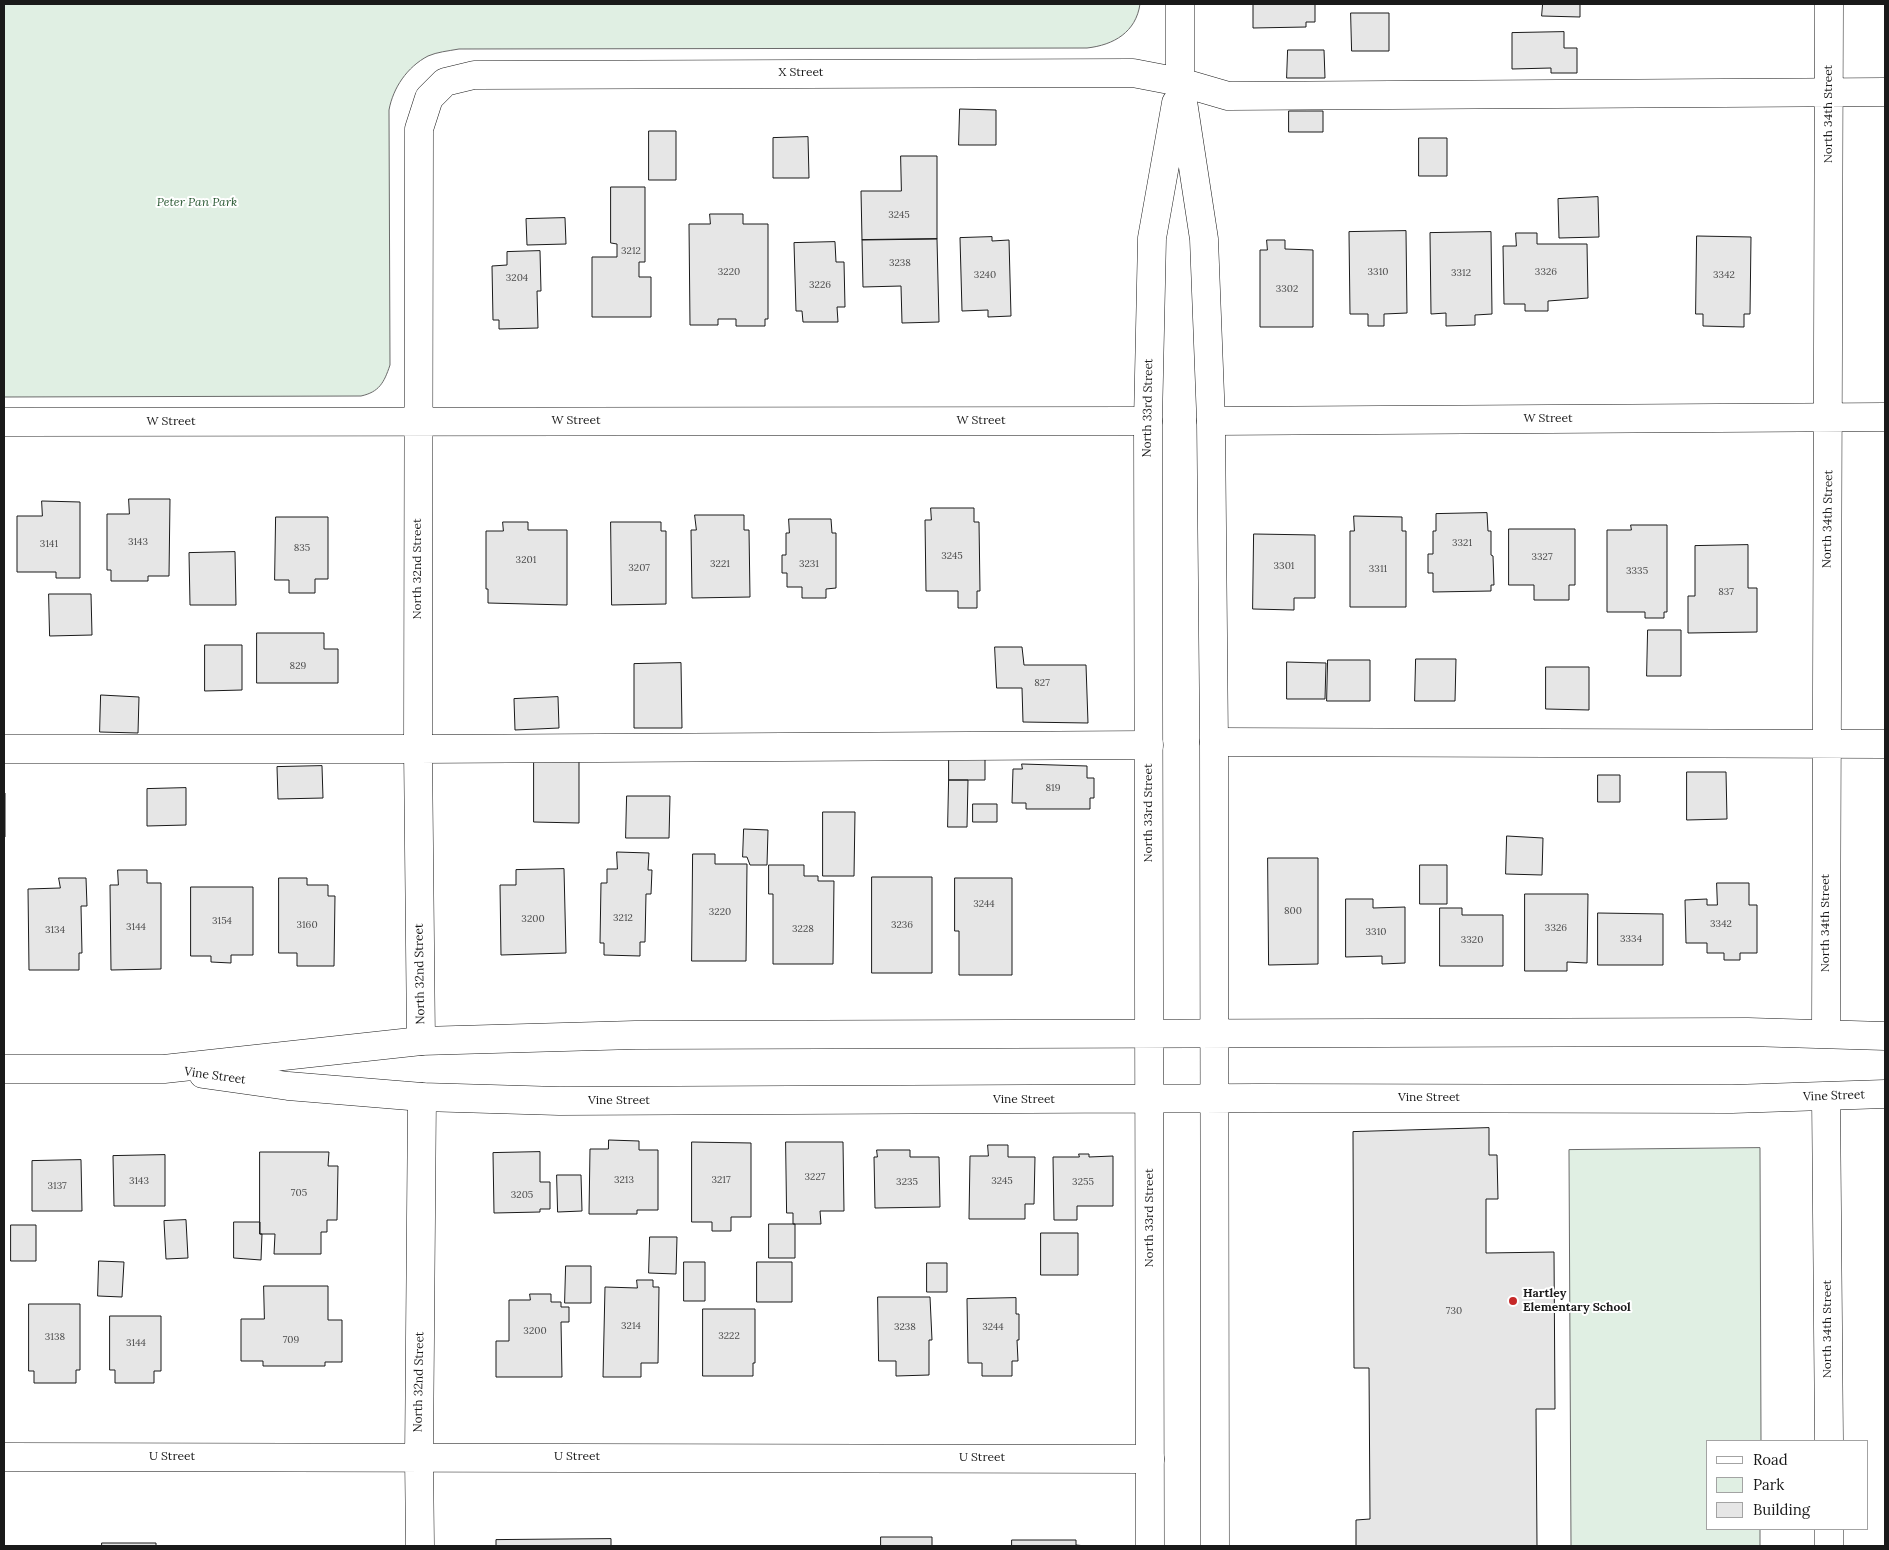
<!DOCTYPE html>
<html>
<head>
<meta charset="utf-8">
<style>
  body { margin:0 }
  #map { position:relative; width:1889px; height:1550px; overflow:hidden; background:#fff; font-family:Lora,serif }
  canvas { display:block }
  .frame { position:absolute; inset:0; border:5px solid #1a1a1a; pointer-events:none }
  .legend { position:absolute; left:1706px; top:1440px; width:162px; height:90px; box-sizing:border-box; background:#fff; border:1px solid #a3a3a3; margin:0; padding:6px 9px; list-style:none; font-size:15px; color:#1a1a1a }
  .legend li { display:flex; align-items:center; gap:10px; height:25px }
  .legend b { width:25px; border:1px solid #a3a3a3 }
</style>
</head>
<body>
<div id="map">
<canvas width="1889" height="1550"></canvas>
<div class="frame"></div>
<ul class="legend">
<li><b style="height:6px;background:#fff"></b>Road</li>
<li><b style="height:14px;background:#e0efe3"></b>Park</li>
<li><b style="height:14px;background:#e6e6e6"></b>Building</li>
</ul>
</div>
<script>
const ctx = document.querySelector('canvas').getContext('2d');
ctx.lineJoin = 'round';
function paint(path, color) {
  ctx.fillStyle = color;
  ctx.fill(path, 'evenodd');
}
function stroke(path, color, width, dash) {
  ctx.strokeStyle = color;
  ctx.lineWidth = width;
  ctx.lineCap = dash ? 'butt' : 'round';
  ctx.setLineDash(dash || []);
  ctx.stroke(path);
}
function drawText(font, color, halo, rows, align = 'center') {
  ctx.font = font + ' Lora,serif';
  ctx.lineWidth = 4;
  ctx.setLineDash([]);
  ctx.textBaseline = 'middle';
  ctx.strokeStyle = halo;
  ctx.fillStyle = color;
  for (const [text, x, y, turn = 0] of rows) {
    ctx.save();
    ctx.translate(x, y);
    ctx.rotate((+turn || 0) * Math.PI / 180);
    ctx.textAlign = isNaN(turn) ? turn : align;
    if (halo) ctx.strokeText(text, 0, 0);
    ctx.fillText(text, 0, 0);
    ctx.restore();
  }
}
const green = new Path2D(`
  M4,4H1140C1136,32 1114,45 1087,48L459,49C448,51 437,52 428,56C407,67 393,88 389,110L390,365C384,383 379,392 361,396L4,397Z
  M1760,1148L1761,1441H1708V1529H1760V1546H1571L1569,1150Z`);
const building = new Path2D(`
  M1242,4H1315V22H1306V27L1253,28V4Z
  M1543,4H1580V17L1542,16Z
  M1351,13H1389V51H1352Z
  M1564,32V48H1577V73H1551V68L1512,69V33Z
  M1288,50H1324L1325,78H1287Z
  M960,109L996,110V145H959Z
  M1289,111H1323V132H1289Z
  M649,131H676V180H649Z
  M808,137L809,178H773V138Z
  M1419,138H1447V176H1419Z
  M901,156H937V239L862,240L861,191H901Z
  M611,187H645V262H639V277H651V317H592V257H617V244L611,243Z
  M1598,197L1599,237L1559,238L1558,199Z
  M710,214H743V224H768V319H765V326H736V319H718V325H690L689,224H710Z
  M565,218L566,244L527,245L526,219Z
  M1406,231L1407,313L1384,314V326H1368V314H1350L1349,232Z
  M1491,232L1492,314L1475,315V325L1446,326V313L1431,314L1430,233Z
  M1516,233H1537V244H1587L1588,298L1548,301V311H1525V304H1504L1503,246H1516Z
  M1697,236L1751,237L1750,314H1744V327L1703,326V314H1696Z
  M992,237V241L1009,240L1011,316L988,317V310L962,311L960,238Z
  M937,239L939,322L902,323L901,286L863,287L862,240Z
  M1267,240H1285V249L1313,250V327H1260V250H1267Z
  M835,242L836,262H844L845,307H837L838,322H803L802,311H796L794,243Z
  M540,251L541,291H537L538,328L499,329V320H493L492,266L507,265V252Z
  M129,499H170L169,576H148V581H111V570H107V514H129Z
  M42,501L80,502V578H56V572H17V516H42Z
  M931,508H974V522H979L980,591H977V608H958V591H926L925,520H931Z
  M1487,513L1488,531H1491V555L1493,556L1494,585H1491V591L1433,592V573H1428V554H1433V531H1436V514Z
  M695,515H744V530H749L750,597L692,598L691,530H696Z
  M1354,516L1402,517V531H1406V607H1350V531H1354Z
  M276,517H328V579H315V593H289V580H275Z
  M789,519H831L832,533H836V588L826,589V598H802V587H787V573H782V555H786V533H789Z
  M503,522H528V530H567V605L488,603V589H486V531H503Z
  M611,522H661V531H666V604L612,605Z
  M1631,525H1667V612H1664V618H1645V612H1607V530H1631Z
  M1509,529H1575V585H1569V600H1534V585H1509Z
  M1254,534L1315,535V598H1294V610L1253,609Z
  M1748,545V588H1757V632L1688,633V596H1695V546Z
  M235,552L236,605H190L189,553Z
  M49,594H91L92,635L50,636Z
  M1648,630H1681V676H1647Z
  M257,633H324V649H338V683H257Z
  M205,645H242V690L205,691Z
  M995,647H1022L1024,665H1086L1088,723L1023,722L1022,688H997Z
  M1416,659H1456L1455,701H1415Z
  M1328,660H1370V701H1327Z
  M1287,662L1326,663L1325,699H1287Z
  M681,663L682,728H634V664Z
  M1546,667H1589V710L1546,709Z
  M101,695L139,697L138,733L100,732Z
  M558,697L559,728L515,730L514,699Z
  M949,758L985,759V780H949Z
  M534,759H579V823L534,822Z
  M1022,764L1087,766V778H1094V798H1090V809H1026V803H1012L1013,769H1022Z
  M322,766L323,798L278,799L277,767Z
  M1687,772H1726L1727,819L1687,820Z
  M1598,775H1620V802H1598Z
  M949,780H968L967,827H948Z
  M186,788V825L147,826V789Z
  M4,793H5V837H4Z
  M627,796H670L669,838H626Z
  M973,804H997V822H973Z
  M823,812H855L854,876H823Z
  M744,829L768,830L767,865H750L747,857H743Z
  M1507,836L1543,838L1542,875L1506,874Z
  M617,852L649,853L648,870H652L651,894H646L645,942H640V956L604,955V943H600L601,883H607V869H617Z
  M693,854H715V864H747L746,961H692Z
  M1268,858H1318V964L1269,965Z
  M769,865H804V876H818V881H834L833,964H773V894H769Z
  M1420,865H1447V904H1420Z
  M564,869L566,953L501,955L500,885H516V870Z
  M118,870H147V883H161V969L111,970L110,885H118Z
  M872,877H932V973H872Z
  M59,878H86L87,906H81L82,953H79V970H29L28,889L60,888Z
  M279,878H307V885H328V896H335L334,966H297V953H279Z
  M955,878H1012V975H959V931H955Z
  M1717,883H1749V905H1757V953H1740V960H1724V953H1707V943H1686L1685,900L1707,899V905H1717Z
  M191,887H253V955H231V963L211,962V956H191Z
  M1525,894H1588L1587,963L1567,962V971H1525Z
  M1346,899H1373V908L1405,907V963L1382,964V956L1346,957Z
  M1440,908H1462V915H1503V966H1440Z
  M1598,913L1663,914V965H1598Z
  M1489,1128V1155H1497L1498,1199H1486V1253L1554,1252L1555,1409H1536L1537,1546H1356V1520L1370,1519L1369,1368H1354L1353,1132Z
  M609,1140L639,1141V1150H658V1210H637V1214H589L590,1149H608Z
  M692,1142L751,1143V1217H731V1231H712V1222H692Z
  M786,1142H843L844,1211H820L821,1224H793V1213H787Z
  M988,1145H1008V1157H1035L1034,1204H1025V1219H969L970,1156H988Z
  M877,1150H910V1157H939L940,1207L875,1208L874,1157H877Z
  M260,1152H329L328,1166H338L337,1220H327V1232H321V1254H274L275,1234H260Z
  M540,1152V1182H550V1209H540V1212L494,1213L493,1153Z
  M1079,1154H1089V1157L1113,1156V1206H1077V1220H1054L1053,1157H1079Z
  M165,1155V1206H114L113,1156Z
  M81,1160L82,1211H32V1161Z
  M557,1175H581L582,1211L558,1212Z
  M186,1220L188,1258L166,1259L164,1221Z
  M234,1222H260V1234H262L261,1260L234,1258Z
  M769,1224H795V1258H769Z
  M11,1225H36V1261H11Z
  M1041,1233H1078V1275H1041Z
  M650,1237H677L676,1274L649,1273Z
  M99,1261L124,1262L122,1297L98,1296Z
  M684,1262H705V1301H684Z
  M757,1262H792V1302H757Z
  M927,1263H947V1292H927Z
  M566,1266H591V1303H565Z
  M637,1280H653V1287H659L658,1363H641V1377H603L605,1287L637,1288Z
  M264,1286H328V1320H342V1362H325V1366H263V1361H241V1319H264Z
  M530,1294H551V1302H561V1307H569V1322H561L562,1377H496V1341H509V1300H530Z
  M878,1297H930L932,1340H929V1375L896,1376V1361H879Z
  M1016,1298V1314H1019V1340H1017L1018,1361H1012V1376H982V1363H968L967,1299Z
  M29,1304H80V1370H76V1383H34V1371H29Z
  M703,1309H755V1363H753V1376H703Z
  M110,1316H161V1371H154V1383H115V1370H110Z
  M881,1537H932V1546H881Z
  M611,1539V1546H496V1540Z
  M1012,1540H1076V1545L1086,1546H1012Z
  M102,1543H156V1546H102Z`);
const minor = new Path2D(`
  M1211,421L1885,417
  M4,422L1148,421
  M1214,742L1885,744
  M4,749H418L1149,745
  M1826,1033C1826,690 1829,347 1829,4
  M421,1041L418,749L419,129L429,98L445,82L474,75L1133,73L1180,82L1228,96L1885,92
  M1826,1097L1829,1441
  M4,1457L1150,1459
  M1829,1529V1546
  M420,1546L419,1457L422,1097`);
const major = new Path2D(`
  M1180,4V82L1204,239L1211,421L1214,742L1215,1546
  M4,1069H164L421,1041L635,1035L1748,1032L1885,1036
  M203,1074L288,1086L422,1097L559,1101L1259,1098L1732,1099L1885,1094
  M1150,1546L1148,421L1152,238L1176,103`);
const markers = [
  [1513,1301,5,"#c62828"]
];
const numberNames = [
  ["3245",899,215],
  ["3212",631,251],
  ["3238",900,263],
  ["3220",729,272],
  ["3310",1378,272],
  ["3326",1546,272],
  ["3312",1461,273],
  ["3240",985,275],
  ["3342",1724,275],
  ["3204",517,278],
  ["3226",820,285],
  ["3302",1287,289],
  ["3143",138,542],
  ["3321",1462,543],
  ["3141",49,544],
  ["835",302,548],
  ["3245",952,556],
  ["3327",1542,557],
  ["3201",526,560],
  ["3221",720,564],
  ["3231",809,564],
  ["3301",1284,566],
  ["3207",639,568],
  ["3311",1378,569],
  ["3335",1637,571],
  ["837",1726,592],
  ["829",298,666],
  ["827",1042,683],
  ["819",1053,788],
  ["3244",984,904],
  ["800",1293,911],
  ["3220",720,912],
  ["3212",623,918],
  ["3200",533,919],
  ["3154",222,921],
  ["3342",1721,924],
  ["3160",307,925],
  ["3236",902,925],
  ["3144",136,927],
  ["3326",1556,928],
  ["3228",803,929],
  ["3134",55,930],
  ["3310",1376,932],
  ["3334",1631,939],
  ["3320",1472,940],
  ["3227",815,1177],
  ["3213",624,1180],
  ["3217",721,1180],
  ["3143",139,1181],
  ["3245",1002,1181],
  ["3235",907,1182],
  ["3255",1083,1182],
  ["3137",57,1186],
  ["705",299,1193],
  ["3205",522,1195],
  ["730",1454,1311],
  ["3214",631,1326],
  ["3238",905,1327],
  ["3244",993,1327],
  ["3200",535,1331],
  ["3222",729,1336],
  ["3138",55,1337],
  ["709",291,1340],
  ["3144",136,1343]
];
const streetNames = [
  ["X Street",801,73],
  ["North 34th Street",1829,114,-90],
  ["North 33rd Street",1148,408,-89],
  ["W Street",1548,419],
  ["W Street",576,421],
  ["W Street",981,421],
  ["W Street",171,422],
  ["North 34th Street",1828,519,-89],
  ["North 32nd Street",418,569,-90],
  ["North 33rd Street",1149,813,-90],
  ["North 34th Street",1826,923,-90],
  ["North 32nd Street",420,974,-91],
  ["Vine Street",215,1076,8],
  ["Vine Street",1834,1096,-2],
  ["Vine Street",1429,1098],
  ["Vine Street",1024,1100],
  ["Vine Street",619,1101],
  ["North 33rd Street",1150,1218,-90],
  ["North 34th Street",1828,1329,-90],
  ["North 32nd Street",419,1382,-89],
  ["U Street",172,1457],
  ["U Street",577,1457],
  ["U Street",982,1458]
];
const parkNames = [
  ["Peter Pan Park",197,203]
];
const poiNames = [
  ["Hartley",1523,1294],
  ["Elementary School",1523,1308]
];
paint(green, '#e0efe3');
stroke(green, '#6a6a6a', 1);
paint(building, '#e6e6e6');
stroke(building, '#1a1a1a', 1);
stroke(minor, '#1a1a1a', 29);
stroke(major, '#1a1a1a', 29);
stroke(minor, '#fff', 28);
stroke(major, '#fff', 28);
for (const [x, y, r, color] of markers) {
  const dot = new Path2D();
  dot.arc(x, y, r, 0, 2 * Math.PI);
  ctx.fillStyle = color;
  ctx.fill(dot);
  stroke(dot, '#fff', 2);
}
drawText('10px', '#4d4d4d', null, numberNames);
drawText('12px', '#1a1a1a', '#fff', streetNames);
drawText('italic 12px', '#2b5a34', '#fff', parkNames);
drawText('bold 12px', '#1a1a1a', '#fff', poiNames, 'left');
</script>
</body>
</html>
